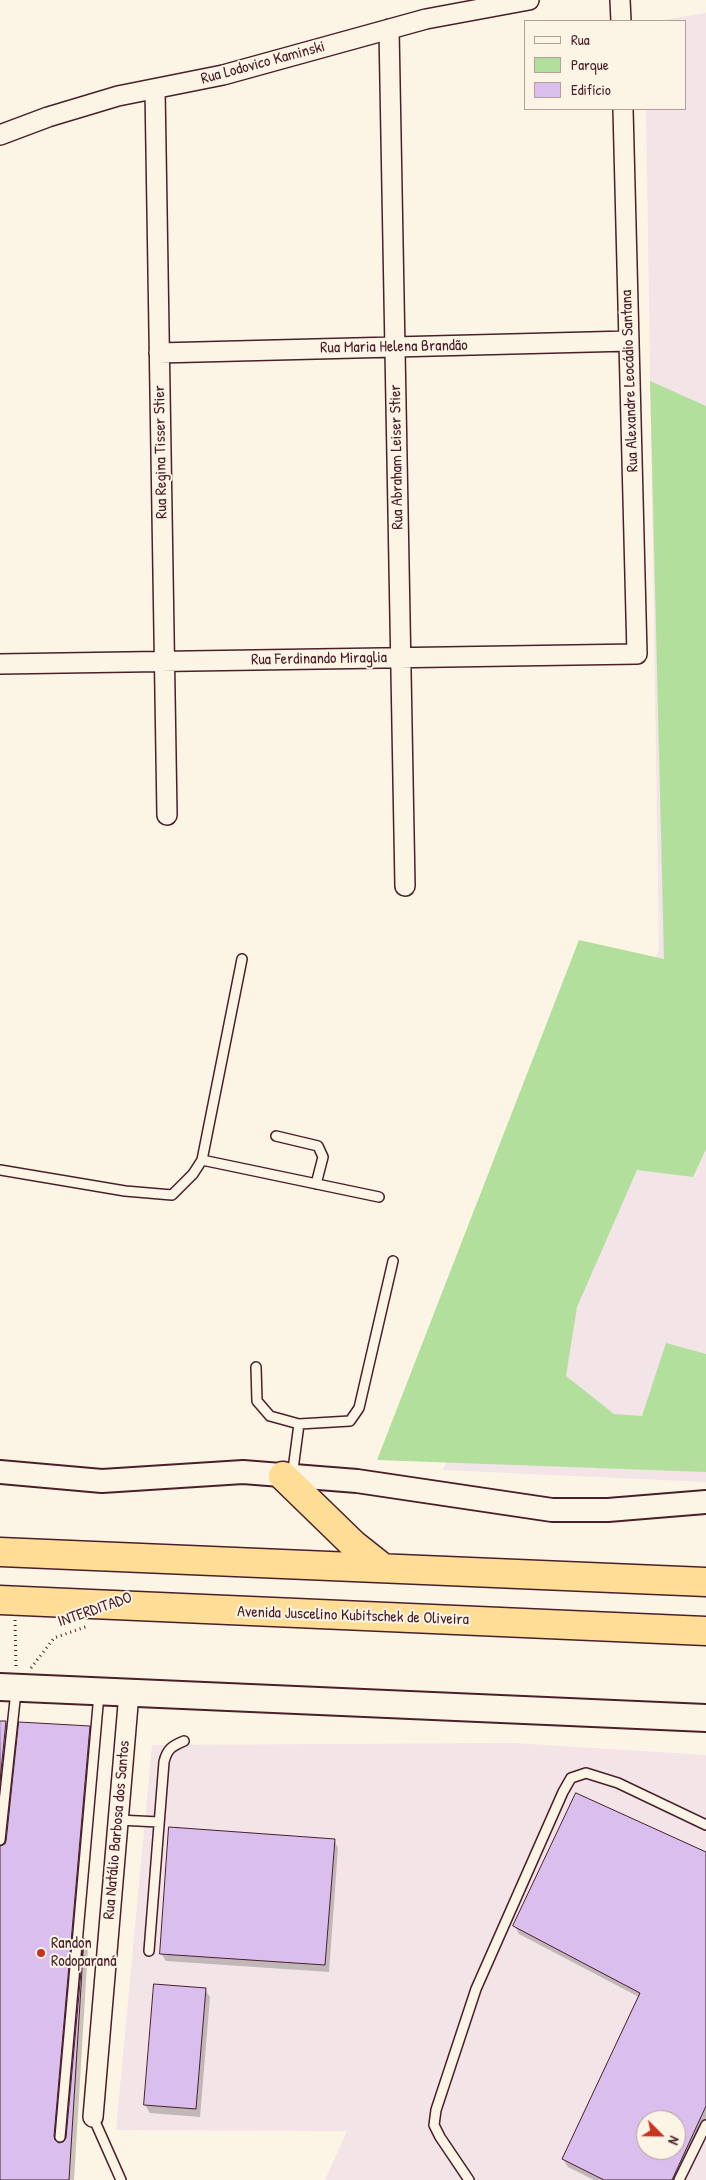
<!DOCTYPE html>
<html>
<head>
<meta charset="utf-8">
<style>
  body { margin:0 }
  #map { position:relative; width:706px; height:2180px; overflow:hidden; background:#fcf5e5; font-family:"Patrick Hand",sans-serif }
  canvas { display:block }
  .legend { position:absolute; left:524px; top:20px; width:162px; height:90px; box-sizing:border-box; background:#fcf5e5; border:1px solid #b59f9b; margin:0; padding:6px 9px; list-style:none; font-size:15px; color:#4a1f2b }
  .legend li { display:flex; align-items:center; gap:10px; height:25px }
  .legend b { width:25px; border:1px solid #b59f9b }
  .north { position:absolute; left:636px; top:2110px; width:50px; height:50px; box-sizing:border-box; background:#fcf5e5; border:1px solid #b59f9b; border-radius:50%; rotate:113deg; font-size:14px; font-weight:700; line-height:20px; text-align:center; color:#4a1f2b }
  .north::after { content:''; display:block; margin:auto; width:18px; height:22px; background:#c8321e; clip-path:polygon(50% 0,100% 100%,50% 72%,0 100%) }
</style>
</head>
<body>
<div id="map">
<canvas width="706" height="2180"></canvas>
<ul class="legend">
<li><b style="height:6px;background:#fcf5e5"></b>Rua</li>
<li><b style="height:14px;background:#b3df9d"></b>Parque</li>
<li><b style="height:14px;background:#dabeed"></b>Edifício</li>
</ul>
<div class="north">N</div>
</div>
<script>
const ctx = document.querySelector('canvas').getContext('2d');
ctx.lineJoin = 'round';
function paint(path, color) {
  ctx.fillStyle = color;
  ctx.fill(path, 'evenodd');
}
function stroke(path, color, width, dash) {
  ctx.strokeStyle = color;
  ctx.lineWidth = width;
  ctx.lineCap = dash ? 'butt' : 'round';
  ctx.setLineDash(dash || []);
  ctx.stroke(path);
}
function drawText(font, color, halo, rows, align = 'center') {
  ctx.font = font + ' "Patrick Hand",sans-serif';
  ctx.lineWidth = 4;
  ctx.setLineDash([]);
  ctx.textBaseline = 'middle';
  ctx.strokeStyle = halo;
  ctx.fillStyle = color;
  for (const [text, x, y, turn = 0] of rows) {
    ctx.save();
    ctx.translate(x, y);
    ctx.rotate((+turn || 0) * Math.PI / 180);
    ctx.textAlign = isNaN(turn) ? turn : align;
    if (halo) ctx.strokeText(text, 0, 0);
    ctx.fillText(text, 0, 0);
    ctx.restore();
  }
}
const built = new Path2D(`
  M706,13V1482L443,1470L659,950L646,109H685V21H658Z
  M513,1743L706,1755V2180H325L347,2131L116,2130L152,1745ZM646,2120H676V2150H646Z`);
const green = new Path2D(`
  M650,381L706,406V1149L693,1177L637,1170L577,1307L566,1376L614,1414L642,1416L666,1343L706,1354V1472L377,1460L579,940L664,959Z`);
const shadow = new Path2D(`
  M0,1722H6L10,1730L0,1825Z
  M89,1727L94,1735L58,2145L64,2144L67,2138L85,1943L88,1948L74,2180H0V1847L6,1845Z
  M334,1840L338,1848L329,1972L166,1961L161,1953Z
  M706,1854V2123L680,2180H594L568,2167L563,2159L639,1997L519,1934L515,1926ZM646,2120H676V2150H646Z
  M205,1989L210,1997L200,2117L150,2113L145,2105Z`);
const building = new Path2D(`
  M0,1721H6L0,1781Z
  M19,1722L90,1726L54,2136L55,2140L59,2143L63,2142L66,2138L84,1938L69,2180H0V1846L5,1844L6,1841Z
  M576,1793L706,1852V2106L672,2180H604L562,2159L640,1993L513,1926ZM646,2120H676V2150H646Z
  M169,1827L335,1839L325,1965L160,1954Z
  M154,1984L206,1988L196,2109L144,2105Z`);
const path = new Path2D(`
  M15,1620L16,1669
  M31,1668L54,1638L88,1626`);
const service = new Path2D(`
  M276,1136L318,1146L323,1157L316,1184
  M202,1160L379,1197
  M0,1170L125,1191L172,1195L193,1174L202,1160L242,959
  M256,1367L257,1401L270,1416L299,1424L350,1421L359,1408L393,1261
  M292,1477L299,1424
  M118,1820L159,1822
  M0,1840L16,1691
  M149,1951L164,1762C167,1749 172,1746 184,1741
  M93,2117L121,2180
  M60,2137L99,1694
  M469,2180L440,2137L434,2125L436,2110L476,1989L563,1792L571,1778L586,1773L618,1783L706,1825
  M679,2180L706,2125`);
const minor = new Path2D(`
  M620,0L621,21
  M389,29L405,886
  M155,89L167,815
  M0,135L48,117L118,96L223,75L426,19L529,0
  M159,353L629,341
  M0,664L637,654L623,109
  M93,2117L129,1693`);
const tertiary = new Path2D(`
  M0,1472L102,1481L243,1472L357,1481L552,1510H608L706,1502`);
const secondary = new Path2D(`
  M0,1687L706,1718`);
const motorway = new Path2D(`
  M283,1476L354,1545L383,1568
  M0,1552L706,1582
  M0,1600L706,1631`);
const markers = [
  [41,1953,5,"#c8321e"]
];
const streetNames = [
  ["Rua Lodovico Kaminski",263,63,-15],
  ["Rua Maria Helena Brandão",394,347,-1],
  ["Rua Alexandre Leocádio Santana",630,381,-92],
  ["Rua Regina Tisser Stier",161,452,-91],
  ["Rua Abraham Leiser Stier",397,457,-91],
  ["Rua Ferdinando Miraglia",319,659,-1],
  ["INTERDITADO",95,1610,-19],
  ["Avenida Juscelino Kubitschek de Oliveira",353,1616,2],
  ["Rua Natálio Barbosa dos Santos",117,1830,-85]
];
const poiNames = [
  ["Randon",51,1944],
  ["Rodoparaná",51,1962]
];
paint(built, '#f2e4e7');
paint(green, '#b3df9d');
paint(shadow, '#0003');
paint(building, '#dabeed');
stroke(building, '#4a1f2b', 1);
stroke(service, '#4a1f2b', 12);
stroke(minor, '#4a1f2b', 22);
stroke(tertiary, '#4a1f2b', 26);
stroke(secondary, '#4a1f2b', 30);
stroke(motorway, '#4a1f2b', 31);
stroke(path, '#4a1f2b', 3, [1, 4]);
stroke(service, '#fcf5e5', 9);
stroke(minor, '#fcf5e5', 19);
stroke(tertiary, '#fcf5e5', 22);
stroke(secondary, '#fcf5e5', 26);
stroke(motorway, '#fedd96', 28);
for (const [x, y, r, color] of markers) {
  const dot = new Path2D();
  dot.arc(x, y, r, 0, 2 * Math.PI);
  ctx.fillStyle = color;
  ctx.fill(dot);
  stroke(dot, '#fcf5e5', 2);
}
drawText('16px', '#4a1f2b', '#fcf5e5', streetNames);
drawText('16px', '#4a1f2b', '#fcf5e5', poiNames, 'left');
</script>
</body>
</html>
